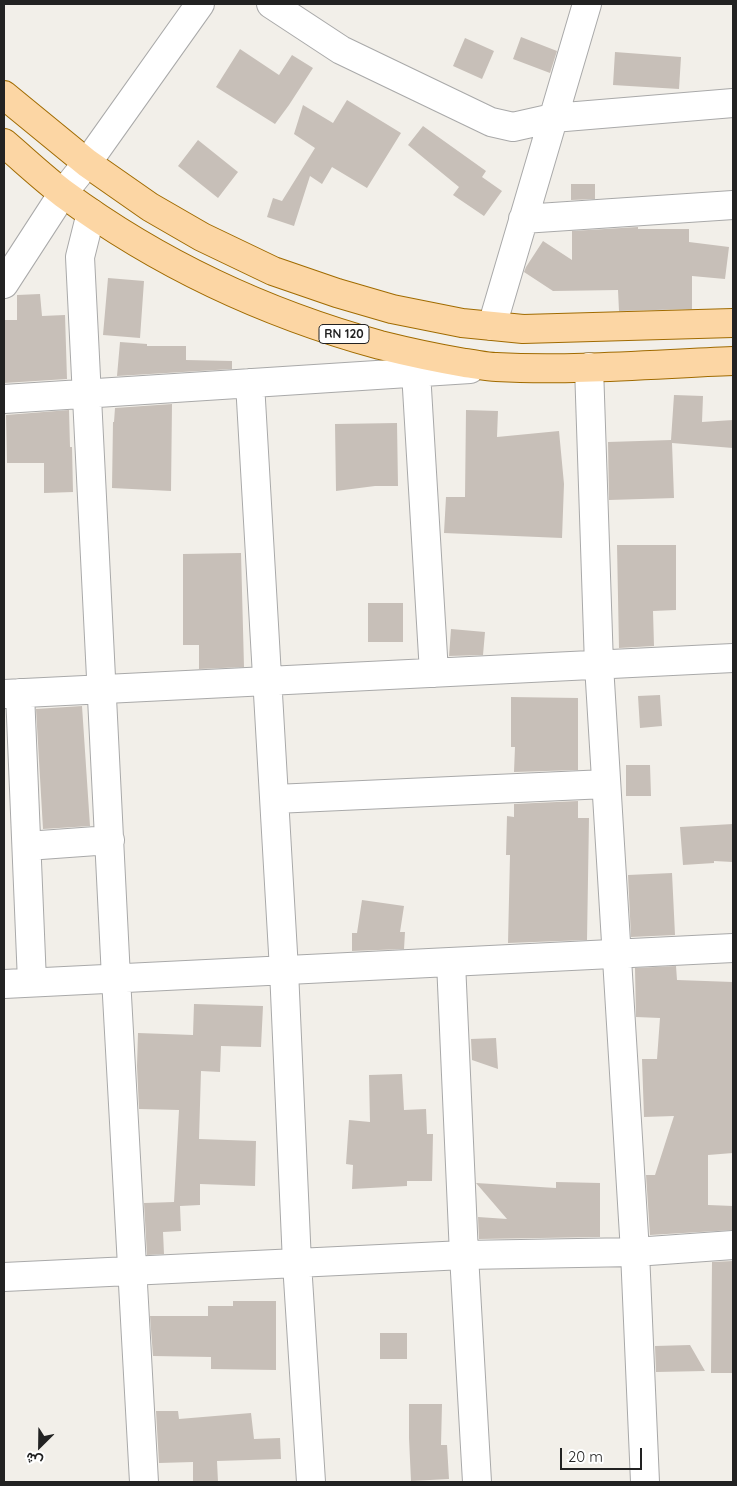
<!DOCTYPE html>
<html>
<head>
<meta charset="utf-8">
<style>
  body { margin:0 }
  #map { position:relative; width:737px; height:1486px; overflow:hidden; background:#f2efe9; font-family:Quicksand,Vazirmatn,sans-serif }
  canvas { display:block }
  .frame { position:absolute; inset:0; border:5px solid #222; pointer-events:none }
  .north { position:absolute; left:15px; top:1421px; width:50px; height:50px; -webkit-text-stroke:4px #fff; paint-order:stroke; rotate:203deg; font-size:14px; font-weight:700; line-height:20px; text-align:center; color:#222 }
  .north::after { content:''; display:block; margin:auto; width:18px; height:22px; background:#222; clip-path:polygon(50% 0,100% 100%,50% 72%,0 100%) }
  .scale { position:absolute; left:560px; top:1448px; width:82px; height:22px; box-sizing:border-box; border:2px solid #222; border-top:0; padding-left:6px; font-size:15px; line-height:18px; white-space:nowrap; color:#222; -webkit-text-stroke:4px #fff; paint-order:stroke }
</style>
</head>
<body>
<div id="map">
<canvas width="737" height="1486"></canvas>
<div class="frame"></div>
<div class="north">ش</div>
<div class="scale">20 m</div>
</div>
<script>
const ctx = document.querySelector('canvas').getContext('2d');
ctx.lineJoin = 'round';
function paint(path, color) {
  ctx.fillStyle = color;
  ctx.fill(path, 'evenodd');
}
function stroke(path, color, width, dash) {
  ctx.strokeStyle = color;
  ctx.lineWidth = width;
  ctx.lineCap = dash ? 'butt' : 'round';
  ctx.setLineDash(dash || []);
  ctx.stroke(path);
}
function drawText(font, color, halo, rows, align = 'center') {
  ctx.font = font + ' Quicksand,sans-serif';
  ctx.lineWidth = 4.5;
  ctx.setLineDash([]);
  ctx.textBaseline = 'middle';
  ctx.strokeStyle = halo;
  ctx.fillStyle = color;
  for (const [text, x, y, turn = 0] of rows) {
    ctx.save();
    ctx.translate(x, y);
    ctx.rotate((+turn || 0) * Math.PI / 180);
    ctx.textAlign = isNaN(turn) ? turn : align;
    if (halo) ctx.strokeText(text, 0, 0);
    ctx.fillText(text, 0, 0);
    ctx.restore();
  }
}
const building = new Path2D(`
  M521,37L557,51L550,73L513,59Z
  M465,38L494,51L482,79L453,66Z
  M240,49L279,75L292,55L313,68L289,105L275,124L216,87Z
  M615,52L681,57L679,89L613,85Z
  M347,100L401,133L367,188L332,167L322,184L310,176L294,226L267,217L273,198L282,201L315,148L294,134L303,105L333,123Z
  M423,126L486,171L482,177L502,191L484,216L453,195L459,187L408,145Z
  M198,140L238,172L218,198L178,166Z
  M571,184H595V199L571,200Z
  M638,227V229H689V242L729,247L725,279L692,276V309L619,311L618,290L553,291L524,272L526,267L543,241L572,260V231Z
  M108,278L144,281L140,338L103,335Z
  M40,294L42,316L65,315L67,379L4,383V320H17V295Z
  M120,342L147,344V346H186V360L232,361V369L117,376Z
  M674,395L703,396L702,422L733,420V448L672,443L674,498L609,500L608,442L671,440Z
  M172,404L171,491L112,488L113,422H114L115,408Z
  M69,410L70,447H72L73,492L44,493V463H7L6,415Z
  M466,410L498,411L497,437L559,431L564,484L562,538L444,533L446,497H465Z
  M397,423L398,486H375L336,491L335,424Z
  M617,545H676V610L653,611L654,646L619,648Z
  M241,553L244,667L199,669V645H183V554Z
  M368,603H403V642H368Z
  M451,629L485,632L483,655L449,656Z
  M660,695L662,726L640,728L638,696Z
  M511,697L578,698V770L514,772L515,747H511Z
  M82,706L90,826L43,829L36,709Z
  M626,765H650L651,796H626Z
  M578,801V818H589L587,940L508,943L510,855H506L507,816L514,817V804Z
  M733,824V862L714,861V863L683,865L680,827Z
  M672,873L675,935L631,937L628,875Z
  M362,900L404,906L400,932H405L404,949L352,951V933H357Z
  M676,966L677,980L733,982V1153L708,1155V1205L733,1206V1230L650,1235L646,1175H655L674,1116L644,1117L642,1059H657L660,1018L636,1017L635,968Z
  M194,1004L263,1006L261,1047L221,1046L220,1072L201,1071L199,1139L256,1141L255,1186L200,1184V1205L180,1206L181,1231L163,1232L164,1254L147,1255L144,1203L174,1202L179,1110L139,1109L137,1066L138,1033L193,1035Z
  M496,1038L498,1069L472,1060L471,1039Z
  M402,1074L404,1110L426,1109L427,1134H433L432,1181H407V1186L352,1189L353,1165L346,1164L349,1120L370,1122L369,1075Z
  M556,1182L600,1183V1237L479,1239L478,1217L507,1219L476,1183L556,1188Z
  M733,1261V1373H711L712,1262Z
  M233,1301H276V1370L211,1369V1357L153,1356L150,1316H208V1306H233Z
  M380,1333H407V1359H380Z
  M690,1345L705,1371L656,1372L655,1346Z
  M409,1404H442L441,1445H447L449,1479L411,1481L409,1438Z
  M156,1411H178L179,1419L251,1413L254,1439L280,1438L281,1459L217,1461L218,1482H193V1462L159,1463Z`);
const street = new Path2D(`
  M271,4L341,50L491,122L513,127L553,118L733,103
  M91,213L80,257L116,978L144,1482
  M523,219L733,205
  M4,284L63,193L87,163L200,4
  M492,326L587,4
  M589,367L599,665L635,1252L645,1482
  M416,372L434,673
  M250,383L284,970L297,1263L311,1482
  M4,399L470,369
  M20,693L32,982
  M4,694L733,658
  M275,799L606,784
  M27,846L110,840
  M451,962L464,1255L477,1482
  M4,984L733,948
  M4,1277L464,1255L635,1252L733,1245`);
const primary = new Path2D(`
  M4,95L87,163L150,207L202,237L273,271L337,293L392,309L462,323L523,329L733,323
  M4,143C24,160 43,178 64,194C158,263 267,314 380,345C408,352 436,358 465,363C475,364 486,367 496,367C575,371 655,364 733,361`);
const shields = [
  [344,334,50]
];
const shieldNames = [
  ["RN 120",344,334]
];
paint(building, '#c7bfb8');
stroke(street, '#a9a9a9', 30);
stroke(primary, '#a06b00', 30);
stroke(street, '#fff', 28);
stroke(primary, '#fcd6a4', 28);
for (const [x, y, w] of shields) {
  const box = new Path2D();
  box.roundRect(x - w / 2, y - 9.5, w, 19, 4);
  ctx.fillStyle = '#fff';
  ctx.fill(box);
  stroke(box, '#222', 1);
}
drawText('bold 12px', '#222', null, shieldNames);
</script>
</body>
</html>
